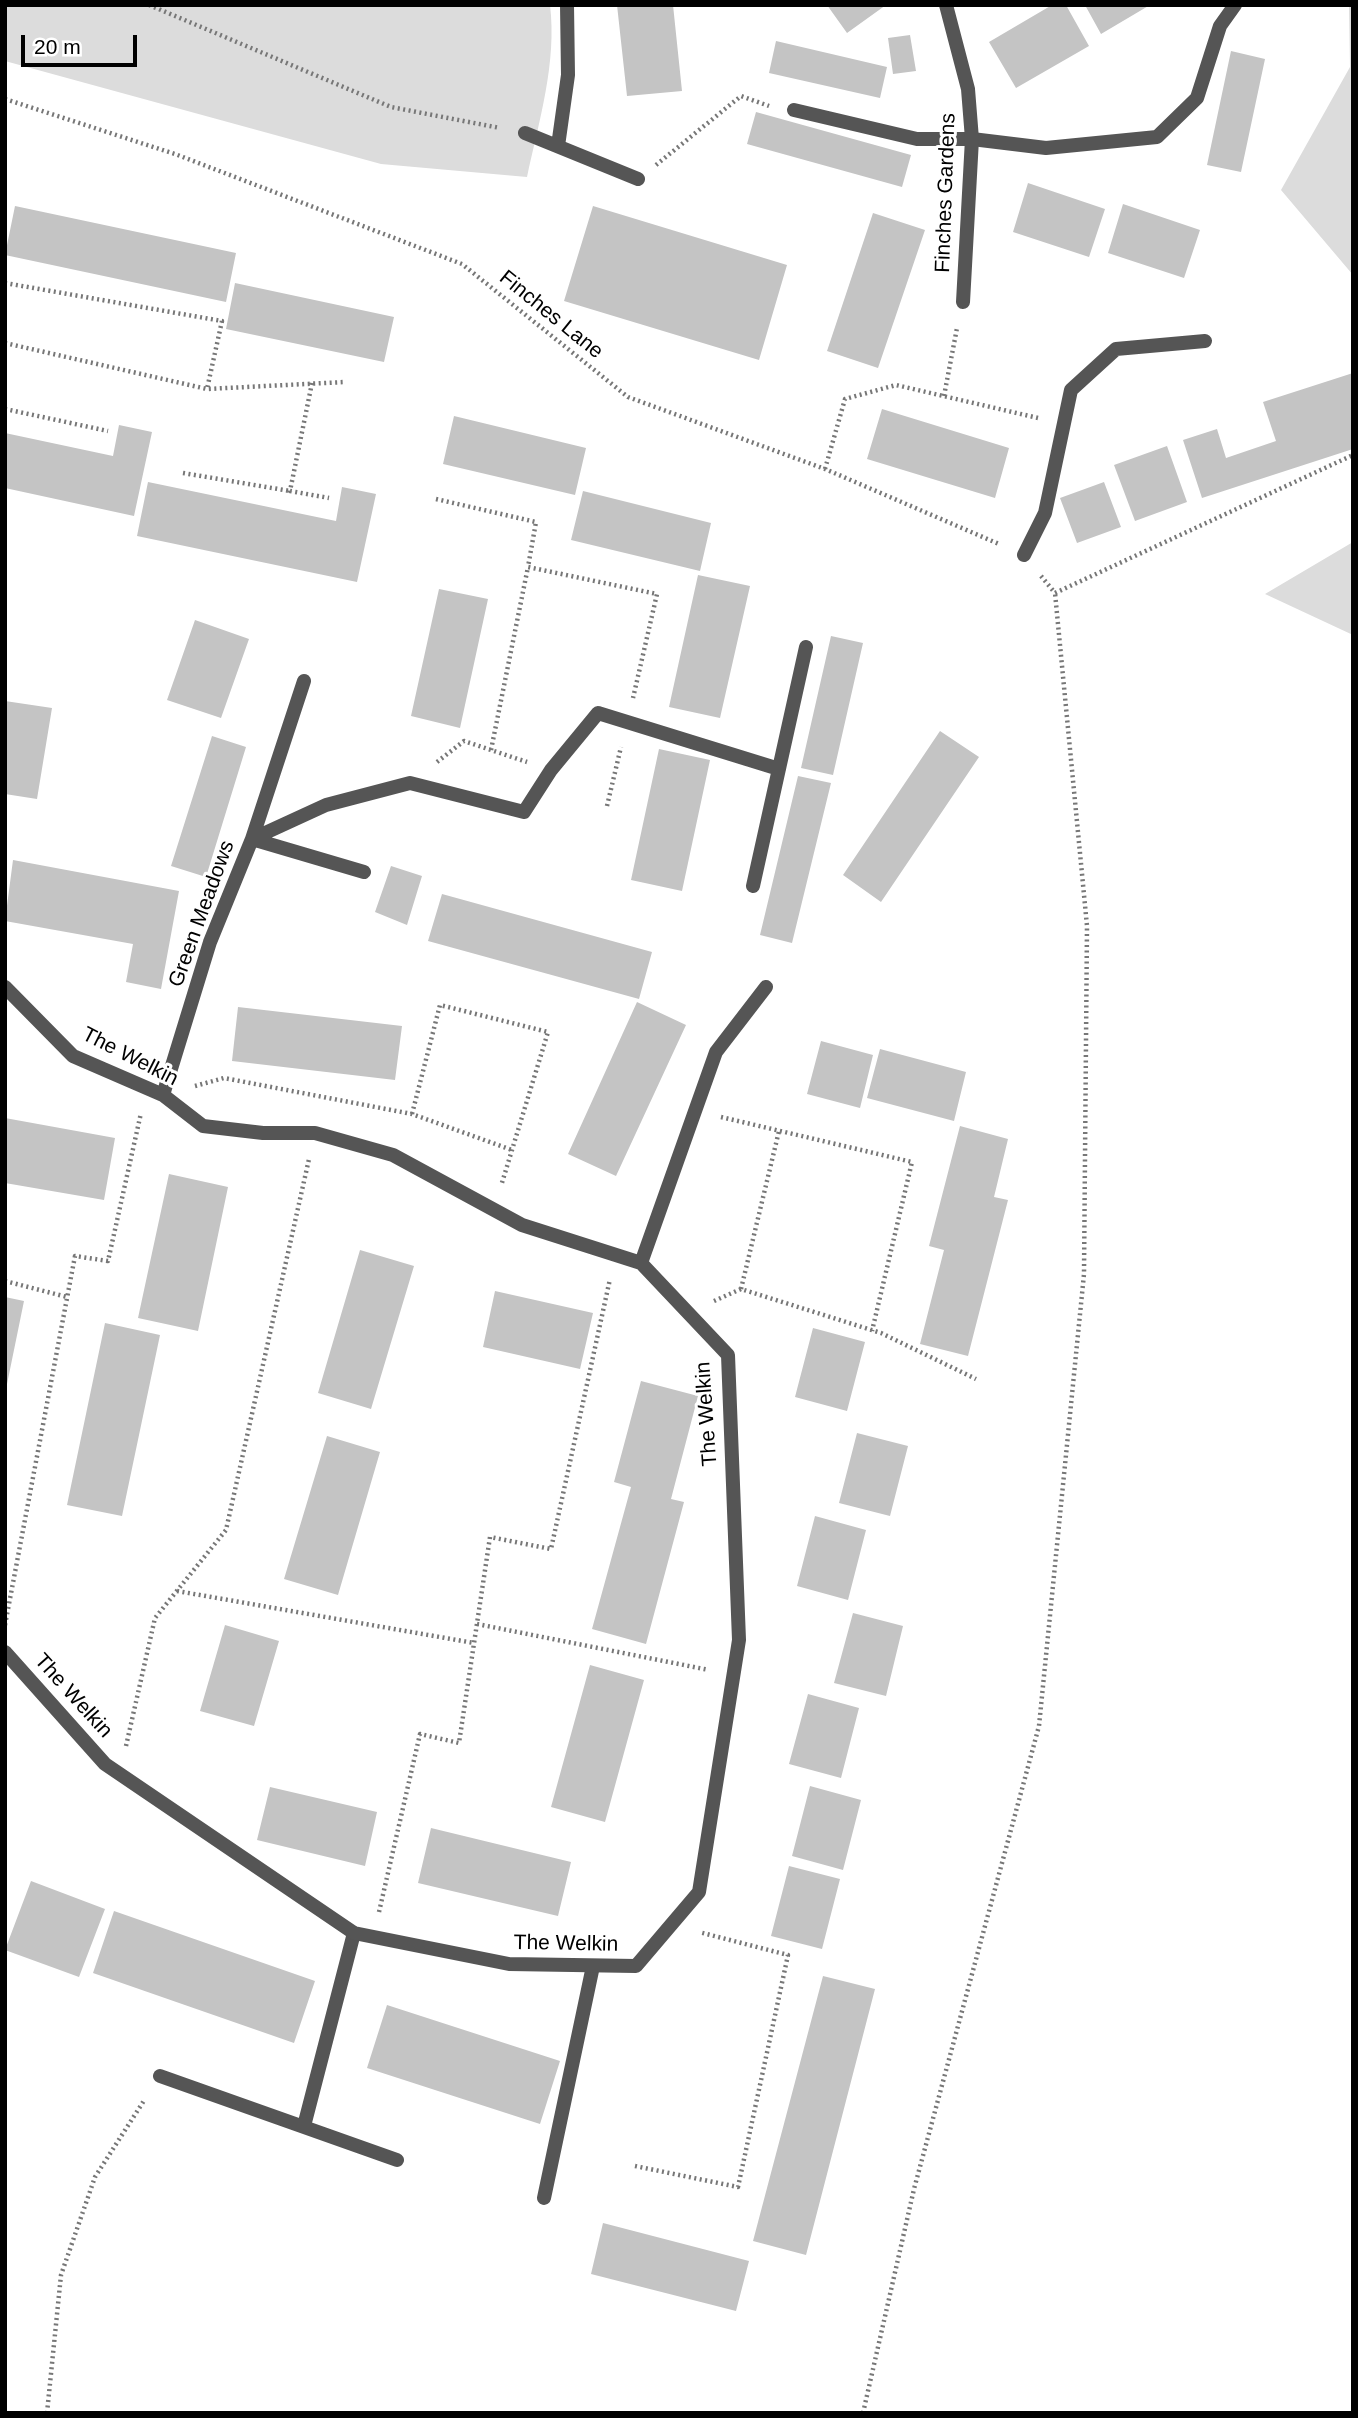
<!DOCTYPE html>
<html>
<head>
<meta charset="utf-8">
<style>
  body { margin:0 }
  #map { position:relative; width:1358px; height:2418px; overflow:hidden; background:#fff; font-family:Helvetica,sans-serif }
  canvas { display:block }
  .frame { position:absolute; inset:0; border:7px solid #000; pointer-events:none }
  .scale { position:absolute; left:21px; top:35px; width:116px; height:32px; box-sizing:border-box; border:4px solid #000; border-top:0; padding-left:9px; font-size:21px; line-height:24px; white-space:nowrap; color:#000; -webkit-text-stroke:5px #fff; paint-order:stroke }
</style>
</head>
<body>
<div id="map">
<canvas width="1358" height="2418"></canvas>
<div class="frame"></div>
<div class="scale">20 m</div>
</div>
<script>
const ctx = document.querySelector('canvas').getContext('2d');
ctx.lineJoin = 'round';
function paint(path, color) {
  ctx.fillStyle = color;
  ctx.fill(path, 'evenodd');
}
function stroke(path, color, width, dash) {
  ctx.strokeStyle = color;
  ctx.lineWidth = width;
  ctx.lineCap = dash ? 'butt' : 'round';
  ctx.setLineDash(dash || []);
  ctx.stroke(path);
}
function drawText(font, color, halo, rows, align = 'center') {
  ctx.font = font + ' Helvetica,sans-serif';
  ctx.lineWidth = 6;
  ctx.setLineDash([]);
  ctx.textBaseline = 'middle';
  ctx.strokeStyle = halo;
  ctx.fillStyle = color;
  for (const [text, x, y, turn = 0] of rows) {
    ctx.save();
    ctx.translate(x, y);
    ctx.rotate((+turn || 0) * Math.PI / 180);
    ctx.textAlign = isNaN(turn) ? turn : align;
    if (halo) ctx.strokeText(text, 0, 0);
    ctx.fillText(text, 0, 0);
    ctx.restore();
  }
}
const green = new Path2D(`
  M5,5H550C557,63 539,121 527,177L381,164L5,61Z
  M1349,5H1353V275L1281,190L1350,67Z
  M1353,542V635L1265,594Z`);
const building = new Path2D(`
  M617,5H673L682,91L627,96Z
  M827,5H886L847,33Z
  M1052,5H1066L1089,46L1016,88L989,42Z
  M1085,5H1150L1101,34Z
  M910,35L916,71L893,74L888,38Z
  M776,41L887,67L880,98L769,73Z
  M1231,51L1265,59L1241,172L1207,165Z
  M756,112L911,155L902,187L747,144Z
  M1028,183L1105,209L1089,257L1013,232Z
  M1123,204L1200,230L1184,278L1108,253Z
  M15,206L236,253L226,302L5,255Z
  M593,206L787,265L759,360L564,301Z
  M873,213L925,230L878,368L827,351Z
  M235,283L394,317L384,362L226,329Z
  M1353,373V449L1202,498L1183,440L1217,429L1226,458L1276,441L1263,402Z
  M882,409L1009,448L995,498L867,459Z
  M454,416L586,448L575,495L443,464Z
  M119,425L152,432L134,516L5,488V433L113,456Z
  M1167,446L1187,502L1135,521L1114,465Z
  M148,482L336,521L342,487L376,494L357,582L137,536Z
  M1104,482L1121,527L1077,543L1060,498Z
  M583,491L711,523L700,571L571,540Z
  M698,575L750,586L720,718L669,707Z
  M439,589L488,599L460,728L411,716Z
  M195,620L249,639L221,718L167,700Z
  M831,636L863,643L833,775L801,768Z
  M5,701L52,708L37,799L5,794Z
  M940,731L979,757L881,902L843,875Z
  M212,736L246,747L206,877L171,866Z
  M659,749L710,760L682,891L631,880Z
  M798,776L831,783L792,943L760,935Z
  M13,860L179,891L161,989L126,982L133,944L5,921Z
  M391,866L422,876L407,925L375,912Z
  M442,894L652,952L639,999L428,941Z
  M637,1002L686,1025L616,1176L568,1154Z
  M238,1007L402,1026L395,1080L232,1061Z
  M821,1041L873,1055L860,1108L807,1094Z
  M880,1049L966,1072L954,1121L867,1098Z
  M5,1118L115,1138L104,1200L5,1183Z
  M960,1126L1008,1139L994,1197L1008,1200L968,1356L920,1344L944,1250L929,1246Z
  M169,1174L228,1187L198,1331L138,1318Z
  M360,1250L414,1266L371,1409L318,1393Z
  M495,1291L593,1313L580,1369L483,1347Z
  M5,1297L24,1301L6,1389H5Z
  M105,1323L160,1335L122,1516L67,1505Z
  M813,1328L865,1342L847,1411L795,1397Z
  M641,1381L698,1396L671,1499L684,1502L646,1644L592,1629L631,1487L614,1482Z
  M857,1433L908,1446L890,1516L839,1503Z
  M327,1436L380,1452L338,1595L284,1579Z
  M815,1516L866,1530L848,1600L797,1586Z
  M853,1613L903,1626L886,1696L834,1683Z
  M225,1625L279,1641L254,1726L200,1711Z
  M590,1665L644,1680L605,1822L551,1807Z
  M808,1694L859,1708L841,1778L789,1764Z
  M810,1786L861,1800L843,1870L792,1856Z
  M270,1787L377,1812L365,1866L257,1840Z
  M431,1828L571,1862L558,1916L418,1883Z
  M789,1866L840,1879L822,1949L771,1936Z
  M31,1881L105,1909L79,1977L5,1950Z
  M114,1911L315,1981L294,2043L93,1973Z
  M823,1976L875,1989L806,2255L753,2241Z
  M387,2005L560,2061L540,2124L367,2068Z
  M603,2223L749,2261L736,2311L591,2274Z`);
const path = new Path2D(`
  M149,5L391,107L500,128
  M5,99L175,154L462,264L628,397L825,469L999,544
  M656,165L741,96L769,106
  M5,283L222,321L207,389
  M5,343L207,389L345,382
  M312,383L290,491L329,498
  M944,396L957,328
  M5,409L108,431
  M825,469L845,399L896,385L1038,418
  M183,473L290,491
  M436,499L536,522L528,567
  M1041,576L1055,593
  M1055,593L1353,455
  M491,750L528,567L657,594L633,698
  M437,762L464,741L527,762
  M607,806L621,747
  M195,1086L224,1078L412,1114L512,1150
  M412,1114L440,1005L548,1032L501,1186
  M721,1117L912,1162L872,1331
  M5,1281L67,1297
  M741,1289L779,1131
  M714,1301L741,1289L881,1333L976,1379
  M177,1591L474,1643
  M477,1624L709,1670
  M5,1625L75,1256L108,1261L141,1113
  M126,1746L155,1618L226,1530L309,1159
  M379,1912L420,1734L459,1743L490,1537L551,1549L610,1279
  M635,2166L738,2187L788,1955L699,1932
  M47,2413L61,2275L95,2177L145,2099
  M863,2413L914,2189L1039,1726L1084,1274L1087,926L1055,593`);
const service = new Path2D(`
  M794,110L917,139H972L1046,148L1157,137L1197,98L1220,26L1235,5
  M160,2076L397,2160
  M304,2126L354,1933
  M544,2198L593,1966`);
const minor = new Path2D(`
  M946,5L968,89L972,139L963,302
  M525,133L638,179
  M558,146L568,75L567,5
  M1024,555L1045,513L1071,390L1116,349L1205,341
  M304,681L252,839L364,872
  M753,886L806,647
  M5,987L73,1056L163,1095L203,1126L263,1133H315L393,1155L522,1225L641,1263L728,1355L739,1640L699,1892L636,1966L509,1964L354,1933L105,1764L5,1652
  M163,1095L210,942L252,839L326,805L410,783L524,812L551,770L598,713L779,769
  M641,1263L716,1052L766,987`);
const streetNames = [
  ["Finches Gardens",946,193,-88],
  ["Finches Lane",551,315,39],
  ["Green Meadows",202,914,-70],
  ["The Welkin",130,1057,27],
  ["The Welkin",707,1414,-94],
  ["The Welkin",73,1696,48],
  ["The Welkin",566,1944,1]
];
paint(green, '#dcdcdc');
paint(building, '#c4c4c4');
stroke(path, '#777', 4.5, [2, 3.5]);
stroke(service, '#555', 14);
stroke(minor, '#555', 14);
drawText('21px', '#000', '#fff', streetNames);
</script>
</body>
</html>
